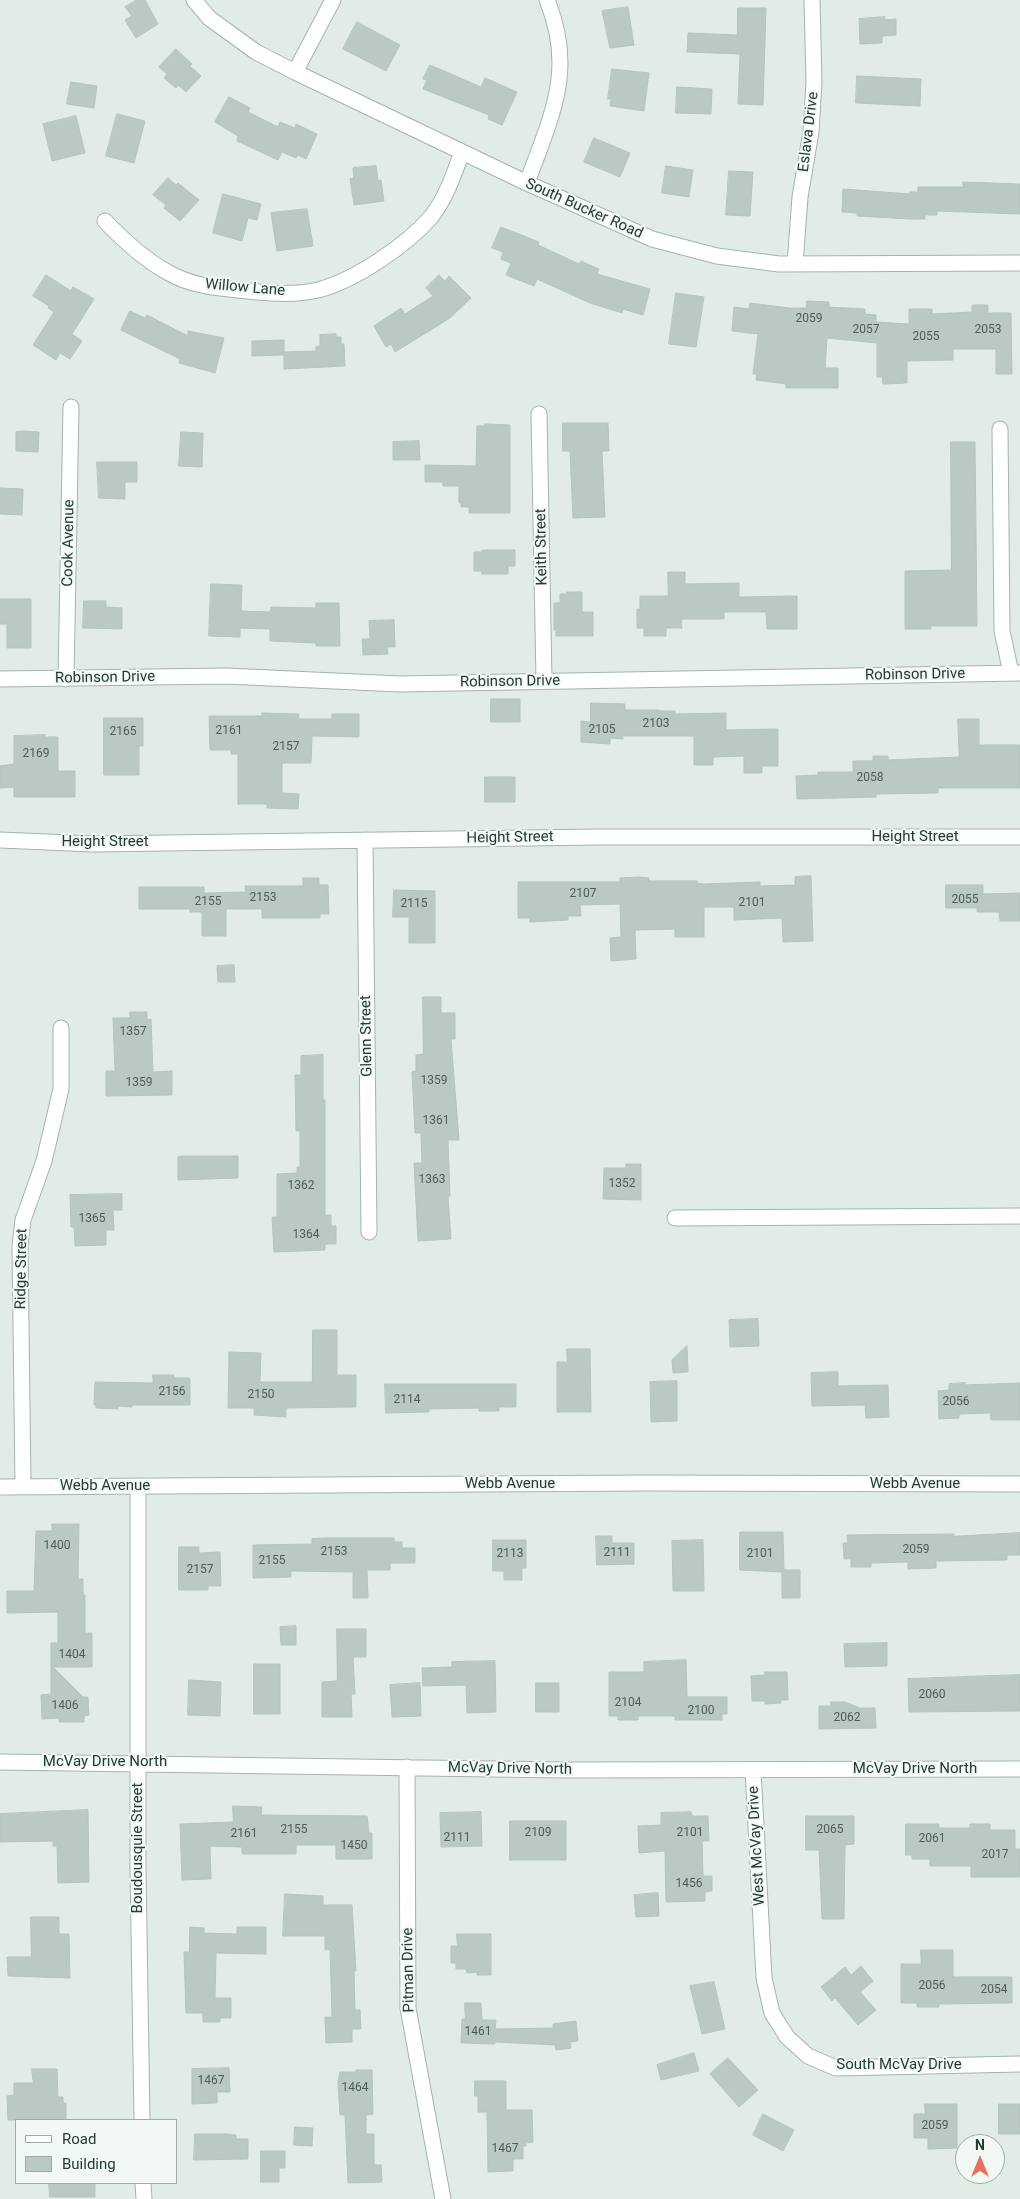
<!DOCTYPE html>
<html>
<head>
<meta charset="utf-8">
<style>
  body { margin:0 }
  #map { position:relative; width:1020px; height:2199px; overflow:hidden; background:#e1ece6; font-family:Roboto,sans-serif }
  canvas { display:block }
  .legend { position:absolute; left:15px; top:2119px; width:162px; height:65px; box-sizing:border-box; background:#f2f8f4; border:1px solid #9fada6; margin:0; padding:6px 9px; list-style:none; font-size:15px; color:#223c32 }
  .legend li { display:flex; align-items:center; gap:10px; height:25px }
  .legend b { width:25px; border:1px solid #9fada6 }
  .north { position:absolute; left:955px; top:2134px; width:50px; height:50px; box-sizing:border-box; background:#f2f8f4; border:1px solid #9fada6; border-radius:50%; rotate:0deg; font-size:14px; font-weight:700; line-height:20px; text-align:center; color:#223c32 }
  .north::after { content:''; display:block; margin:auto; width:18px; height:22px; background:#f16c5a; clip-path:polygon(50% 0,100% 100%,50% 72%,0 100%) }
</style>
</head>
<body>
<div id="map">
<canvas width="1020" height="2199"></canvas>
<ul class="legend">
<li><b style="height:6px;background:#fff"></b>Road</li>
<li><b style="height:14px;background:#bac9c1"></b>Building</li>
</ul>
<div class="north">N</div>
</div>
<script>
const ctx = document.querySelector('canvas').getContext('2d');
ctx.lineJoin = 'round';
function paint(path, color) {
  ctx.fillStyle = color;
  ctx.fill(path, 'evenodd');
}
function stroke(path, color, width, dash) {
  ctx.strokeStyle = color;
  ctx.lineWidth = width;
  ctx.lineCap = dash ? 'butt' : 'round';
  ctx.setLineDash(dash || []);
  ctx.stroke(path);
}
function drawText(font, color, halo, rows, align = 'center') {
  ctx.font = font + ' Roboto,sans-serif';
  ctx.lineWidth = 4;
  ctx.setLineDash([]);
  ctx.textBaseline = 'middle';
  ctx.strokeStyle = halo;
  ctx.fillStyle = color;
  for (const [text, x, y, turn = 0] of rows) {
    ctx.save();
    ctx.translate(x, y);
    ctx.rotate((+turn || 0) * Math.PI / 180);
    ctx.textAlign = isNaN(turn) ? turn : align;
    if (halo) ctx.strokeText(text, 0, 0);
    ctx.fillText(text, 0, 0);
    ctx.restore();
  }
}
const building = new Path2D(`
  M137,0H145L158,24L136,38L125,20L132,16L125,7Z
  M628,7L634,45L610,48L602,11Z
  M738,8H766L763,105L738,104L740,54L687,52L688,33L737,35Z
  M885,17V20L896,19V35L882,36V43L860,44L859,19Z
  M357,22L400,45L386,71L343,49Z
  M176,49L192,64L190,66L201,76L186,92L178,85L176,88L164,78L167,74L159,67Z
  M430,65L481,87L485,78L517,92L502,125L488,119L489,115L423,89L427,80L423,79Z
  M612,69L649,73L644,111L610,106L611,99H608Z
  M857,76L921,79L920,106L856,103Z
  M71,82L97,86L94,108L67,104Z
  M677,87L712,89L711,114L676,113Z
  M229,97L250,108L248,112L278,127L280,122L295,128L296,124L317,134L306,159L298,155L296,158L282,152L278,160L237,141L238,136L215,122Z
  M117,114L145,121L134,163L106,156Z
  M76,116L85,153L52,161L43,124Z
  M594,138L630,153L620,177L584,162Z
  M376,166L378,181L381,180L384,201L354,205L350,179L354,178L353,168Z
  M666,166L693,170L689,197L662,193Z
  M729,171L753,172L750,216L726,215Z
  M168,178L176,185L178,183L199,200L180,221L164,208L166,205L153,195Z
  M963,182L1020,184V214L937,211V215H925V219H910L857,216V213L842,212L843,189L910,194V192H918V187H963Z
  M223,194L261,204L257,220L248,218L242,241L213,233Z
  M307,209L313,246L277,251L271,213Z
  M501,227L539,242L538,245L579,264L581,261L599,269L597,274L650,289L643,315L623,309L622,313L590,303L537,279L534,286L506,275L511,263L501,259L503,252L492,248Z
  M46,275L71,291L73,287L94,299L72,334L82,341L70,359L60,353L56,360L33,345L54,312L48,308L49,306L33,296Z
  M439,275L445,281L449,276L471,298L450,318L395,352L391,344L386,347L374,326L401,308L405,314L433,296L426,288Z
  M676,293L704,297L696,347L669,344Z
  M807,301L829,302V307L865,309V314L876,315V322L909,324V309H932V314L972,312V305H988V313H1011L1012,374H996V349H953V360L907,361V383L883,384L882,377H877V343L827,338L825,368H838V388H786V384L756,380L757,374H753L758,334L732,331L734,307L749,309L750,303L789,308H806Z
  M130,311L145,318L147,315L188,336V331L224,338L215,373L179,363L180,359L121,330Z
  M336,334V337H341V344H344L345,366L284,369V355L252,356V341L284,340V352L316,351V347L320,346V335Z
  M563,423H608L609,451H602L605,517L573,518L570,451H563Z
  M485,424L510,425V513H469V507H461V503H459V486H443V482H425V465L476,466L477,426H485Z
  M22,431L39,432L38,452L16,451V432Z
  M181,432L203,433L202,467L179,466Z
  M419,441L420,460H393V442Z
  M951,442H975L977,626H931V629H905V571L951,570Z
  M97,462H137V482H125V499L99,498Z
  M0,488L23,489L22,515L0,514Z
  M482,550H515V566H508V574H482V571H474V552H482Z
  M668,572H685V584L739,583V597L797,596V629H767L766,612H724V619H681L682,628H666V636H644V628H637V609H640V596H668Z
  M211,584L242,585L241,611L270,612L271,607L316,608V603H339L340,646H316V643L270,641V629L240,628V637L209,636Z
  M567,592H582V612H593V636H556V630H554V603H560V594H567Z
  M0,599H31V648H7V624H0Z
  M84,601H106V607L122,608V629L83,628Z
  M394,620L395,647H387L388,654L363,655L362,639H370L369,621Z
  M491,699H520V722H491Z
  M591,703L625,704V710H659V711H675V714L726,713V730L778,729V766H762V773H744V756L713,757V765H694V736H623V739L610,738V744L581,742V721L590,722Z
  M262,713L299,714L298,719H332V714H359V737L312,736L311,763H282V793L299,794L298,809L267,808V804H238V754H231V750H210L209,716H262Z
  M104,718H143V746H139V775H104Z
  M958,719H979V745H1020V788H938V793L876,794V797L797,799L796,776L818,775V772H853V761H873V756H888V760L959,757Z
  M45,735V737H58V771H75V797H14V787L0,788V766L14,764V736Z
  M485,777H515V802H485Z
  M811,876L813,941L783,942L782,918L734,920V907H704V937H675V929L635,930L636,959L611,961L610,938L621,937L620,904L580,905L581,916H568V920L530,922L529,918H518V882H620V878L639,877L649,878V881H697V883L704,884L760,882V886L795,885V877Z
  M303,878H319V885H328L329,914H320V918H262V909H226V936H202V912H190V909H139V887H204V893L246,892L245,886H303Z
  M946,885H983V894L1020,893V921H1000L999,912H977V908H946Z
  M394,890L435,891V943H409V917H393Z
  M234,965L235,982H218L217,966Z
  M423,997H441V1013H455V1039H451L459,1140H448L450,1196H448L451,1239L418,1241L414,1163H422L421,1133H415L412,1072L416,1071V1055L423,1054Z
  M130,1012H147V1020L151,1019L153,1072L172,1071V1095L106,1096V1071H115L113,1018H130Z
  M323,1055V1100H325V1215H331V1226H336V1244H325V1250L274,1252L272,1217H277V1174L297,1173V1167H300V1131H296L295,1075H301V1056Z
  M185,1156H238V1178L178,1180V1157Z
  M626,1164H641V1200L603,1199L604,1168H626Z
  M122,1194V1210H113L114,1230H106V1245L75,1246L74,1227H71L70,1195Z
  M758,1319L759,1346L730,1347L729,1320Z
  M313,1330H337V1375H356V1407L286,1408V1417L254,1415V1408H228L229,1352L261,1353L260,1382H312Z
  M687,1346L688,1372L673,1373L672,1360Z
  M567,1349H590L591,1412H557V1362H567Z
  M838,1372V1386L888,1385L889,1417L866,1418L865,1405L812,1406L811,1373Z
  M153,1375H174V1378H190V1405H132V1407L118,1406V1409L96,1408V1405H94L95,1382L153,1383Z
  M677,1381V1421L651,1422L650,1382Z
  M965,1383V1385L1020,1383V1420H991L990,1413L959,1414V1418L939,1419L938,1391L949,1390V1384Z
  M385,1384H516V1407H499V1411H479V1408L429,1409V1412L386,1413Z
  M52,1524H79L78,1579H83V1595H85V1633H92V1667H53L83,1697H88L89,1715L84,1716V1722H59V1718L42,1719L41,1695L51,1694V1643H58V1612L7,1613V1591H34L36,1531H52Z
  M740,1532H783L784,1570H800V1598H782V1572L740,1570Z
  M1020,1533V1555H1007V1560L936,1561V1568L908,1569V1562L871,1563V1567H851V1559H844L843,1543H848L847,1535L954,1534V1536Z
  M596,1536H612V1543H634V1564L597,1565Z
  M325,1538H394V1542H402V1548H415V1563H390V1570H367L368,1598H353V1572L291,1571V1577L253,1578V1545L312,1544V1539Z
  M493,1540H526V1568H522V1580H504V1571H493Z
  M703,1540L704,1591H673L672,1541Z
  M179,1547H199V1553L220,1552L221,1586H208V1590H179Z
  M296,1626V1645H281L280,1627Z
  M337,1629H366V1657H353L355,1694H351L352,1717H322V1682L337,1681Z
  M887,1643V1666L845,1667L844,1644Z
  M686,1660L687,1697H727V1714H722V1720H675V1716H638V1720H618V1716H609V1672H644V1662Z
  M495,1661L496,1712L467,1713L466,1685L423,1686L422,1668L452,1667V1662Z
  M254,1664H280V1714H254Z
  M765,1672H787L788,1700H781V1703L765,1704V1701H752L751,1676L765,1675Z
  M1020,1675V1711L909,1712L908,1679Z
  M189,1680L221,1682L220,1716L188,1715Z
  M420,1683L421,1716L392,1717L390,1685Z
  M536,1683H559V1712H536Z
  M831,1702H845L860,1708H875L876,1728L819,1729V1706H831Z
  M233,1806L262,1807L261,1815L367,1816L369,1833H372V1859H336V1845H296V1854H242V1847L210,1846L211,1879L182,1880L180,1824L233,1822Z
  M88,1810L89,1882L58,1883L57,1846H53V1841L0,1842V1814Z
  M481,1812L482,1846L441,1847L440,1813Z
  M691,1812L692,1816H708L709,1841H702L703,1876H712V1891L705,1892V1901L666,1902L665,1851L639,1853L638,1826L661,1825V1813Z
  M806,1816H854V1844L845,1845L844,1919H822L819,1850H806Z
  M510,1821H566V1860H510Z
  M906,1824H939V1828H970V1824H990V1830H1015V1849H1020V1877H971V1866H930V1859H912V1855H906Z
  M658,1893L659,1916L636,1917L634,1895Z
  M285,1894L323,1896V1905H352L356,1971H354L355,2010H360L361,2029H352V2042L326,2043L325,2017H332L330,1949L325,1950V1936H283Z
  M31,1917H59V1934H69L70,1978L8,1976L7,1957H31Z
  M190,1927L204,1928V1933L237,1934V1927H266V1954L216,1953L215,1998H231V2018H220V2022H203V2013H186L184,1952H189Z
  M457,1934H491V1975H477V1972L467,1973L466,1969H456V1963H451V1946H457Z
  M921,1950H953V1977H1012V2003L939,2004V2007H917V2003H901V1964H921Z
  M861,1966L873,1981L860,1992L876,2010L858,2025L835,1998L832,2001L821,1987L845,1967L851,1975Z
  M714,1982L725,2029L702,2034L690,1986Z
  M465,2003H481L482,2020H496L495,2029L553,2028V2024L576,2021L578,2041L570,2042L571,2048L556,2050L555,2045L495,2042V2044L461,2043L462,2019H465Z
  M694,2053L699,2071L661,2080L657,2065Z
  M728,2058L758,2090L739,2107L710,2074Z
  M229,2068L230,2092H217V2103L192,2104V2069Z
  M32,2069H57L58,2097H63V2103H66V2120H8L7,2096L14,2095V2083H33Z
  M356,2070H372L373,2114L366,2115V2134H374V2165H381L382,2182L348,2183L345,2115H340L338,2082L340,2072H356Z
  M475,2081H506V2110H532L533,2142L526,2143V2146H523V2159H513V2171L488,2172L487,2112H478V2096H475Z
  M925,2104H957V2148L928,2149V2138H914V2114H925Z
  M999,2104H1020V2134H999Z
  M763,2114L794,2130L783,2151L753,2135Z
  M295,2127L313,2128L312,2146L294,2145Z
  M195,2134H228L236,2135V2139H248V2159L194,2160Z
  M261,2151H285V2168H279V2182H261Z
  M49,2183H95V2197H50Z`);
const minor = new Path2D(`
  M194,0L209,18L256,52L295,72L527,183L652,239L717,256L779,264L1020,263
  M295,72L333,0
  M527,183C551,116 576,71 547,0
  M105,221C124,241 145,260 169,273C190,285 215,288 238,290C264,293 292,296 318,290C354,281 407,245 431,217C446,198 454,174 462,152
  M795,264L800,197L811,132L814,82L812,0
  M539,414L544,681
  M1000,429L1002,631L1011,673
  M0,679L226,676L400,684L1020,673
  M66,679L71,407
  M0,840L93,844L598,837H1020
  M365,840L369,1232
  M675,1218L1020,1216
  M23,1486L20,1246L23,1220L44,1161L61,1089V1028
  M138,1486V1869L142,2120
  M0,1487L646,1483L1020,1484
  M0,1762L564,1770L1020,1769
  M407,1767L408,2008L443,2199
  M753,1770L764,1978L772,2013L787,2037L808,2056L836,2068L1020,2064
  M143,2183L144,2199`);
const numberNames = [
  ["2059",809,319],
  ["2057",866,330],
  ["2053",988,330],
  ["2055",926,337],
  ["2103",656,724],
  ["2105",602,730],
  ["2161",229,731],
  ["2165",123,732],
  ["2157",286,747],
  ["2169",36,754],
  ["2058",870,778],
  ["2107",583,894],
  ["2153",263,898],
  ["2055",965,900],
  ["2155",208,902],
  ["2101",752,903],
  ["2115",414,904],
  ["1357",133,1032],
  ["1359",434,1081],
  ["1359",139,1083],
  ["1361",436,1121],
  ["1363",432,1180],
  ["1352",622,1184],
  ["1362",301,1186],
  ["1365",92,1219],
  ["1364",306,1235],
  ["2156",172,1392],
  ["2150",261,1395],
  ["2114",407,1400],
  ["2056",956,1402],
  ["1400",57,1546],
  ["2059",916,1550],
  ["2153",334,1552],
  ["2111",617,1553],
  ["2113",510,1554],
  ["2101",760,1554],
  ["2155",272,1561],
  ["2157",200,1570],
  ["1404",72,1655],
  ["2060",932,1695],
  ["2104",628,1703],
  ["1406",65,1706],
  ["2100",701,1711],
  ["2062",847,1718],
  ["2155",294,1830],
  ["2065",830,1830],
  ["2109",538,1833],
  ["2101",690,1833],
  ["2161",244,1834],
  ["2111",457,1838],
  ["2061",932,1839],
  ["1450",354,1846],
  ["2017",995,1855],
  ["1456",689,1884],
  ["2056",932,1986],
  ["2054",994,1990],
  ["1461",478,2032],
  ["1467",211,2081],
  ["1464",355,2088],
  ["2059",935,2126],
  ["1467",505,2149]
];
const streetNames = [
  ["Eslava Drive",809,132,-83],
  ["South Bucker Road",584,209,24],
  ["Willow Lane",245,288,5],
  ["Cook Avenue",69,543,-89],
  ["Keith Street",542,547,-91],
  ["Robinson Drive",915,675,-1],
  ["Robinson Drive",105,678,-1],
  ["Robinson Drive",510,682,-1],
  ["Height Street",915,837],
  ["Height Street",510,838,-1],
  ["Height Street",105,842],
  ["Glenn Street",367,1036,-91],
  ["Ridge Street",22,1269,-89],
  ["Webb Avenue",510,1484],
  ["Webb Avenue",915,1484],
  ["Webb Avenue",105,1486],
  ["McVay Drive North",105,1762],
  ["McVay Drive North",510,1769,1],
  ["McVay Drive North",915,1769],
  ["West McVay Drive",757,1846,-93],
  ["Boudousquie Street",138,1848,-90],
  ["Pitman Drive",409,1970,-91],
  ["South McVay Drive",899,2065]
];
paint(building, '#bac9c1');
stroke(building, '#b4c5bc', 1);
stroke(minor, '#a4b4ac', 17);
stroke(minor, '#fff', 15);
drawText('12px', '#485f56', null, numberNames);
drawText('15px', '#223c32', '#f2f8f4', streetNames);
</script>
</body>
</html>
